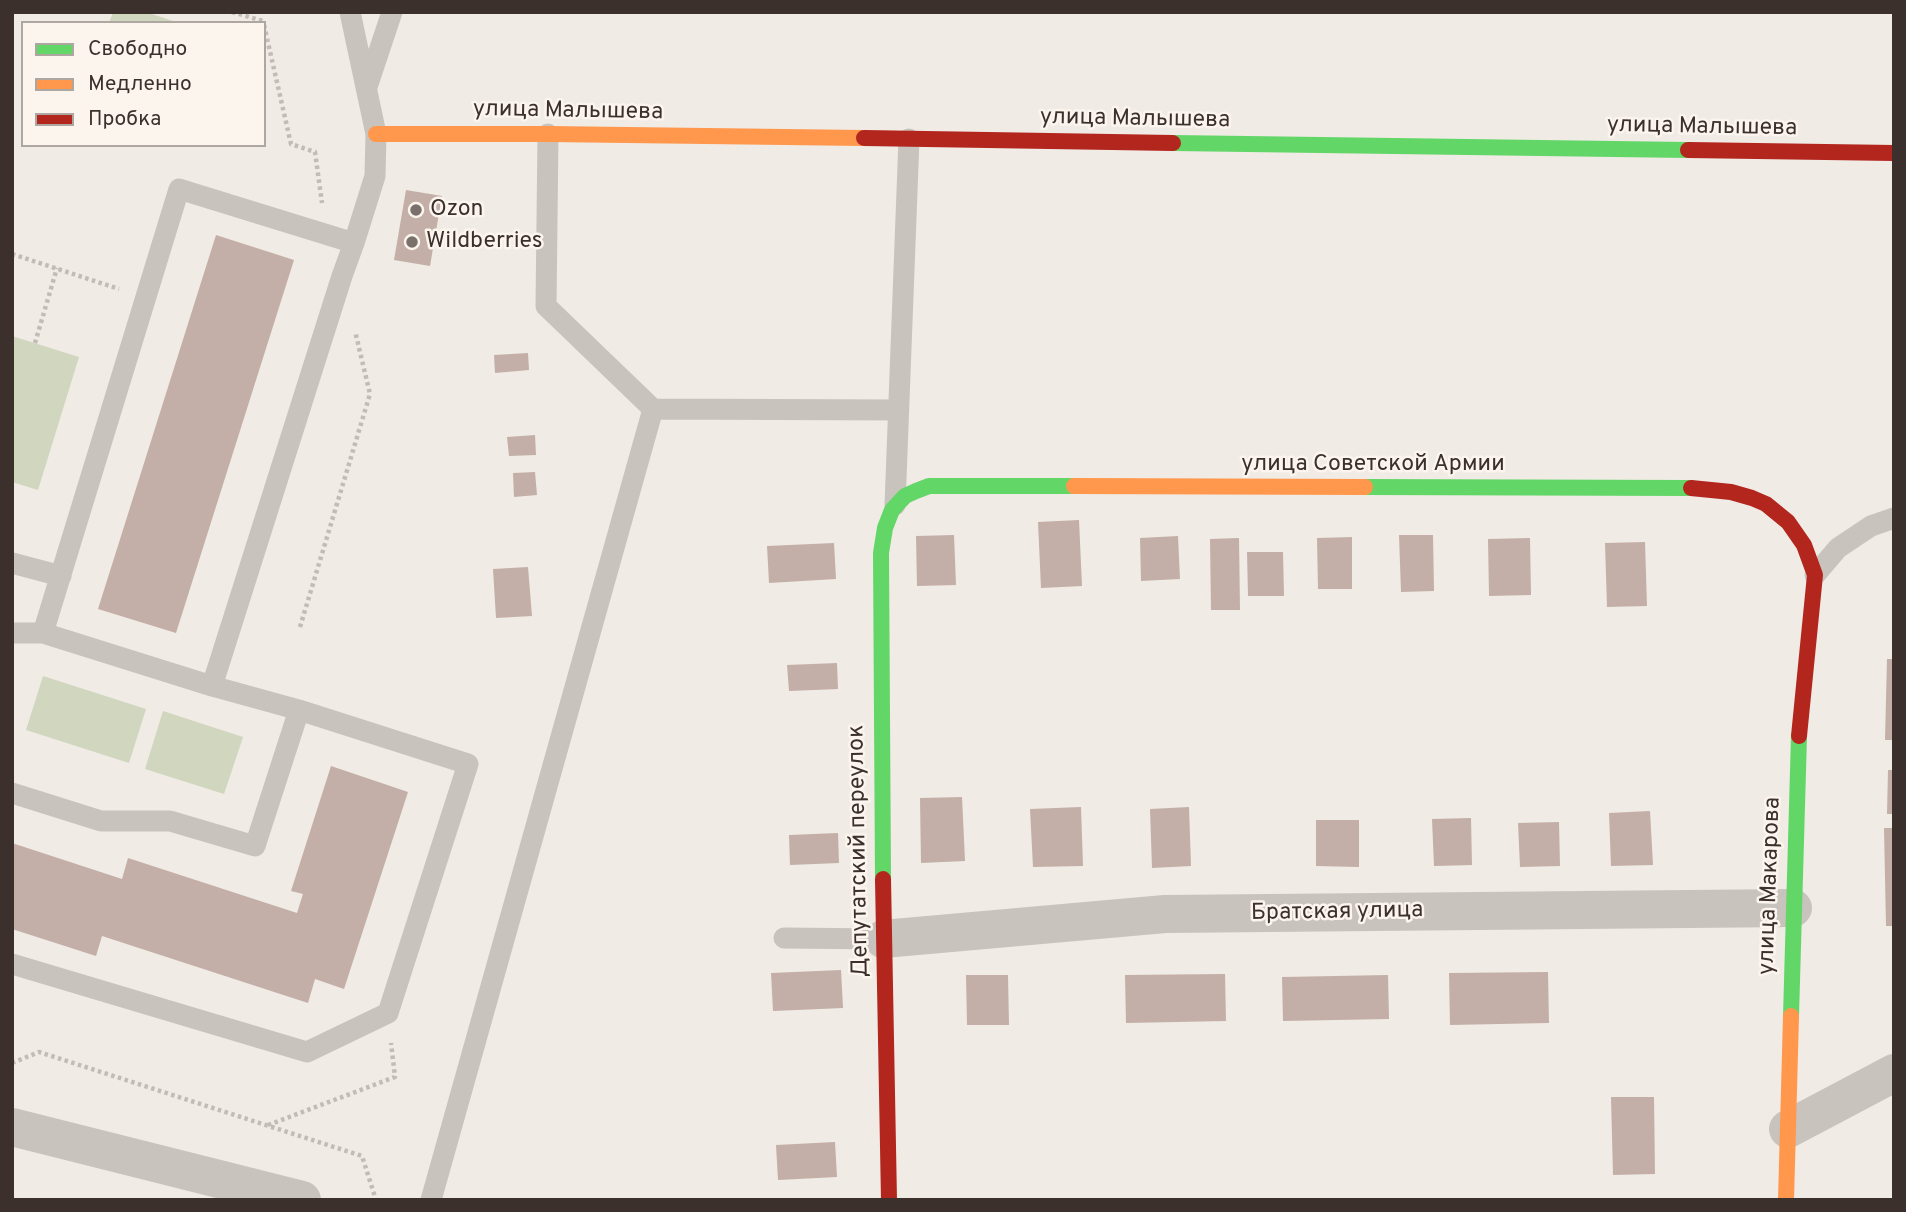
<!DOCTYPE html>
<html>
<head>
<meta charset="utf-8">
<style>
  body { margin:0 }
  #map { position:relative; width:1906px; height:1212px; overflow:hidden; background:#f0ebe5; font-family:Overpass,sans-serif }
  canvas { display:block }
  .frame { position:absolute; inset:0; border:14px solid #3b302b; pointer-events:none }
  .legend { position:absolute; left:21px; top:21px; width:245px; height:126px; box-sizing:border-box; background:#fbf5ee; border:2px solid #aea6a0; margin:0; padding:9px 12px; list-style:none; font-size:21px; color:#3b302b }
  .legend li { display:flex; align-items:center; gap:14px; height:35px }
  .legend b { width:35px; border:2px solid #aea6a0 }
</style>
</head>
<body>
<div id="map">
<canvas width="1906" height="1212"></canvas>
<div class="frame"></div>
<ul class="legend">
<li><b style="height:9px;background:#63d668"></b>Свободно</li>
<li><b style="height:9px;background:#ff974d"></b>Медленно</li>
<li><b style="height:9px;background:#b3261e"></b>Пробка</li>
</ul>
</div>
<script>
const ctx = document.querySelector('canvas').getContext('2d');
ctx.lineJoin = 'round';
function paint(path, color) {
  ctx.fillStyle = color;
  ctx.fill(path, 'evenodd');
}
function stroke(path, color, width, dash) {
  ctx.strokeStyle = color;
  ctx.lineWidth = width;
  ctx.lineCap = dash ? 'butt' : 'round';
  ctx.setLineDash(dash || []);
  ctx.stroke(path);
}
function drawText(font, color, halo, rows, align = 'center') {
  ctx.font = font + ' Overpass,sans-serif';
  ctx.lineWidth = 5;
  ctx.setLineDash([]);
  ctx.textBaseline = 'middle';
  ctx.strokeStyle = halo;
  ctx.fillStyle = color;
  for (const [text, x, y, turn = 0] of rows) {
    ctx.save();
    ctx.translate(x, y);
    ctx.rotate((+turn || 0) * Math.PI / 180);
    ctx.textAlign = isNaN(turn) ? turn : align;
    if (halo) ctx.strokeText(text, 0, 0);
    ctx.fillText(text, 0, 0);
    ctx.restore();
  }
}
const green = new Path2D(`
  M113,12H146L179,23H109Z
  M12,336L79,357L38,490L12,482Z
  M43,676L146,709L129,763L26,730Z
  M163,711L243,737L224,794L145,769Z`);
const building = new Path2D(`
  M406,190L442,196L430,266L394,260Z
  M216,235L294,260L176,633L98,609Z
  M528,353L529,370L495,373L494,355Z
  M535,435L536,455L509,456L507,437Z
  M535,472L537,495L514,497L513,473Z
  M1079,520L1082,586L1041,588L1038,522Z
  M954,535L956,585L917,586L916,536Z
  M1399,535H1433L1434,591L1401,592Z
  M1178,536L1180,579L1141,581L1140,538Z
  M1352,537V589H1318L1317,538Z
  M1239,538L1240,610H1211L1210,539Z
  M1530,538L1531,595L1489,596L1488,539Z
  M1645,542L1647,606L1607,607L1605,543Z
  M834,543L836,579L769,583L767,546Z
  M1247,552H1283L1284,596H1248Z
  M528,567L532,616L496,618L493,569Z
  M1887,659H1894V740H1885Z
  M837,663L838,689L789,691L787,665Z
  M331,766L408,792L344,989L315,979L308,1003L102,936L96,956L12,929V843L122,879L128,858L297,913L303,894L291,891Z
  M1888,770H1894V814H1887Z
  M962,797L965,861L921,863L920,798Z
  M1081,807L1083,866L1033,867L1030,809Z
  M1189,807L1191,866L1152,868L1150,809Z
  M1650,811L1653,865L1611,866L1609,813Z
  M1471,818L1472,865L1434,866L1432,819Z
  M1316,820H1359V867L1316,866Z
  M1559,822L1560,866L1520,867L1518,823Z
  M1884,828H1894V926H1886Z
  M838,833L839,863L790,865L789,835Z
  M841,970L843,1008L773,1011L771,973Z
  M1548,972L1549,1023L1450,1025L1449,973Z
  M1225,974L1226,1021L1126,1023L1125,975Z
  M966,975H1008L1009,1025H967Z
  M1388,975L1389,1019L1283,1021L1282,977Z
  M1611,1097H1654L1655,1174L1613,1175Z
  M835,1142L837,1177L778,1180L776,1145Z`);
const path = new Path2D(`
  M232,12L263,21L264,23
  M264,25L291,144L315,152L322,203
  M12,254L119,289
  M35,343L57,268
  M300,627L370,394L355,331
  M12,1063L39,1052L362,1156L376,1200
  M268,1125L395,1077L391,1043`);
const lane = new Path2D(`
  M367,87L392,12
  M548,134L546,306L653,409
  M895,505L909,139
  M12,563L61,576
  M1815,575L1838,548L1871,526L1894,518
  M12,633H43
  M212,686L342,276L354,243
  M12,793L101,821H170L255,846L299,710
  M784,938L883,939
  M12,964L307,1052L388,1013L468,764L299,710L212,686L43,633L179,189L354,243L375,176L376,134L350,12
  M431,1200L653,409L898,410`);
const street = new Path2D(`
  M883,939L1165,914L1793,908
  M12,1127L302,1200
  M1788,1129L1894,1073`);
const fast = new Path2D(`
  M1173,143L1688,150
  M1365,487L1691,488
  M883,879L881,553L885,528L892,510L905,496L916,491L929,486H1074
  M1791,1016L1799,736`);
const slow = new Path2D(`
  M376,134H548L864,138
  M1074,486L1365,487
  M1786,1200L1791,1016`);
const jam = new Path2D(`
  M864,138L1173,143
  M1688,150L1894,153
  M1691,488L1731,492L1752,498L1766,504L1788,522L1804,545L1815,575L1799,736
  M883,879L889,1200`);
const markers = [
  [416,210,7,"#7a716c"],
  [412,242,7,"#7a716c"]
];
const streetNames = [
  ["улица Малышева",568,112,1],
  ["улица Малышева",1135,120,1],
  ["улица Малышева",1702,128,1],
  ["улица Советской Армии",1373,465],
  ["Депутатский переулок",860,851,-91],
  ["улица Макарова",1771,886,-88],
  ["Братская улица",1337,913,-1]
];
const poiNames = [
  ["Ozon",430,210],
  ["Wildberries",426,242]
];
paint(green, '#d1d6bf');
paint(building, '#c3afa7');
stroke(path, '#c2bbb6', 4.5, [3.5, 3.5]);
stroke(lane, '#c9c3be', 21);
stroke(street, '#c9c3be', 38);
stroke(fast, '#63d668', 16);
stroke(slow, '#ff974d', 16);
stroke(jam, '#b3261e', 16);
for (const [x, y, r, color] of markers) {
  const dot = new Path2D();
  dot.arc(x, y, r, 0, 2 * Math.PI);
  ctx.fillStyle = color;
  ctx.fill(dot);
  stroke(dot, '#fbf5ee', 2.5);
}
drawText('23px', '#3b302b', '#fbf5ee', streetNames);
drawText('23px', '#3b302b', '#fbf5ee', poiNames, 'left');
</script>
</body>
</html>
